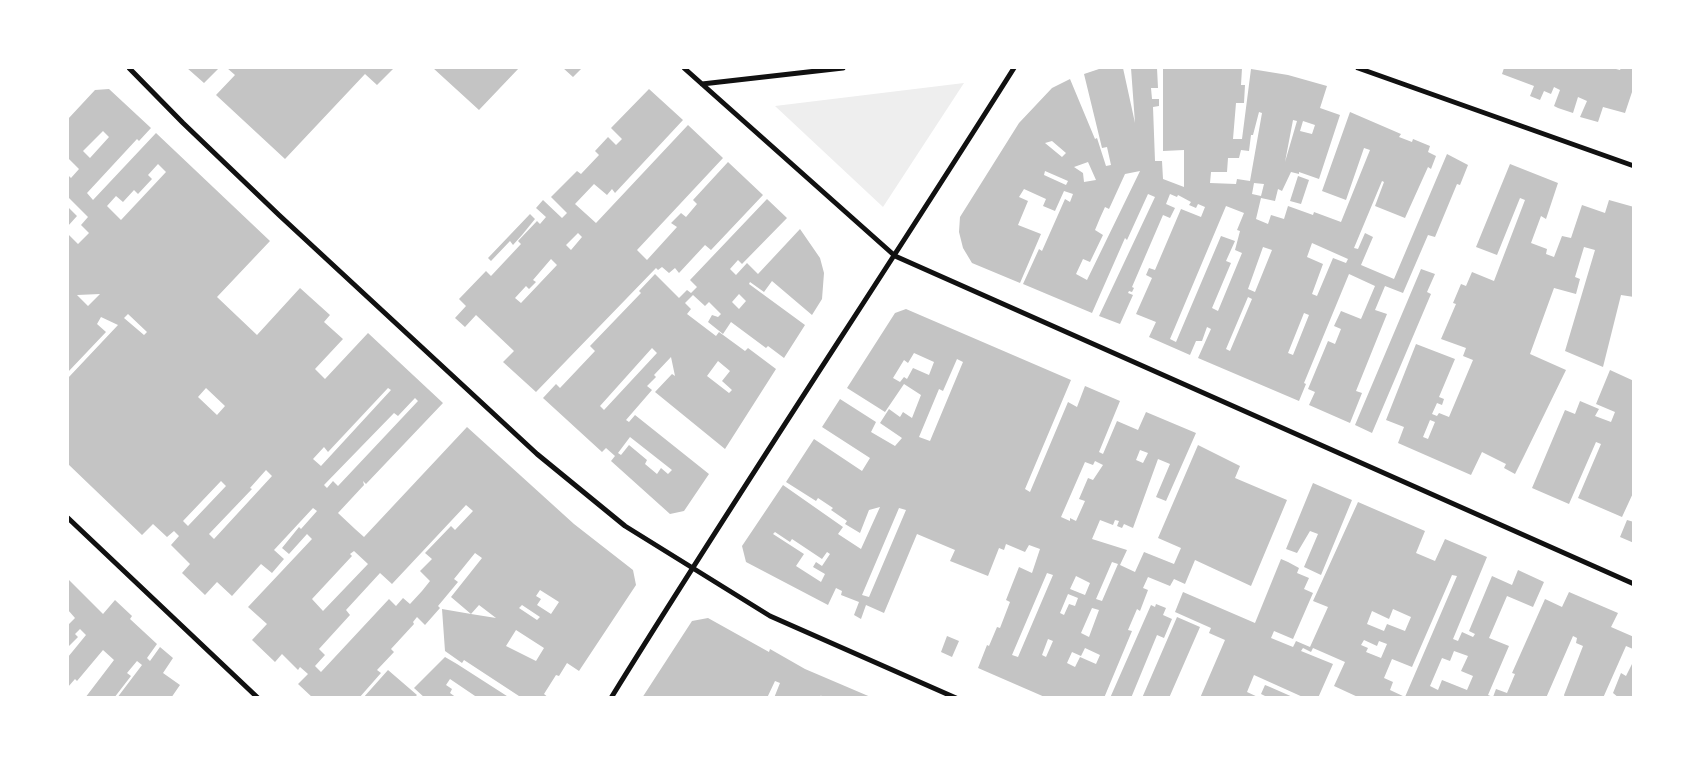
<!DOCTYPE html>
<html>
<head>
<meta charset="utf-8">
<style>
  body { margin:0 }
  #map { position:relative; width:1701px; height:765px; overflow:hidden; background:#fff; font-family:Helvetica,sans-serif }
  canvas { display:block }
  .frame { position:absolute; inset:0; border:69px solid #fff; pointer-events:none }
</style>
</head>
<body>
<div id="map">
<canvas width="1701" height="765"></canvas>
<div class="frame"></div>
</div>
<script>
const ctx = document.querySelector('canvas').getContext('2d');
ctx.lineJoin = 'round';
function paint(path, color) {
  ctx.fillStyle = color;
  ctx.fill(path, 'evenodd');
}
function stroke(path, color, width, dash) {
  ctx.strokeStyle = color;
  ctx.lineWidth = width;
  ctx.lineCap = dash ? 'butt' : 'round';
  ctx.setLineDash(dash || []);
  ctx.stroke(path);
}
const green = new Path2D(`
  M964,83L883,207L775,106Z`);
const building = new Path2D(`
  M187,68H219L204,83Z
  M227,68H394L377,85L365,74L285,159L216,95L235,75Z
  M433,68H519L479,110Z
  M563,68H582L573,77Z
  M1102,68H1123L1135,123L1131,68H1157L1158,88H1151L1152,99H1159V106L1153,107L1155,161H1162L1163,179L1184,187V150L1163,151V68H1242L1241,85H1245L1244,103H1236L1233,139H1242L1251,69L1288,75L1327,86L1320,108L1340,115L1319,179L1299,172V174L1291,172L1282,191L1278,189L1275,201L1261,198L1256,219L1268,224L1271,215L1284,219L1288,206L1313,215L1314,212L1341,222L1370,150L1364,148L1346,200L1322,191L1350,112L1401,134L1399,137L1412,142L1413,139L1430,146L1428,152L1436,156L1431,169L1428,167L1405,218L1375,206L1384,182L1382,181L1354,248L1358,249L1365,233L1373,237L1361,265L1394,279L1447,154L1468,165L1460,185L1457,184L1435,237L1428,235L1403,293L1385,286L1375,310L1387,314L1356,391L1362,393L1350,423L1309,405L1315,392L1308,389L1328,341L1335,344L1341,329L1334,326L1341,311L1361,319L1375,286L1349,274L1304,383L1306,384L1299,401L1198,358L1211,329L1207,327L1202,341H1196L1190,355L1149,337L1156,322L1136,314L1152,278L1146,275L1149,268L1155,270L1181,209L1201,217L1205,207L1198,204L1196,208L1189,205L1191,202L1178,195L1177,197L1170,194L1166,204L1175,208L1170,218L1163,215L1132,287L1134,288L1132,292L1129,291L1128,293L1133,295L1120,324L1099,316L1155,197L1148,194L1127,240L1125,238L1092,313L1023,284L1039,249L1042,251L1065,199L1070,202L1073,194L1064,191L1055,211L1043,206L1046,199L1024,189L1019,197L1028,201L1018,225L1041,234L1020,283L972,263L963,248L959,232L960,217L1019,123L1052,88L1070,79L1095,139L1097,138L1106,166L1111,165L1107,147L1102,148L1084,74ZM1259,112L1262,113L1250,181L1237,179L1236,184L1210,183L1211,172H1227L1228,158H1239L1241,150L1249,151L1251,135H1253ZM1293,120L1297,121L1285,162ZM1303,121L1315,125L1312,134L1300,131ZM1052,141L1066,153L1062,157L1045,143ZM1088,162L1096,180L1084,182L1083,173L1074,167ZM1045,171L1068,181L1066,185L1044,175ZM1140,171L1087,280L1076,274L1083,259L1090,262L1103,235L1095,230L1100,218L1105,207L1109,209L1125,174ZM1254,183L1264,184L1261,196L1252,194ZM1226,206L1244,213L1237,230L1240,231L1235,250L1242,253L1218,311L1212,308L1231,263L1226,261L1235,241L1221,236L1176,342L1170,339ZM1312,243L1348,259L1346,263L1333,258L1317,296L1312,294L1323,264L1307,257ZM1263,247L1272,250L1255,292L1248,289ZM1248,297L1252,299L1230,351L1226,349ZM1304,313L1309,315L1293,355L1288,353Z
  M1504,68H1612L1620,70L1621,68H1634V86L1625,113L1603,107L1598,122L1580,117L1587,101L1578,97L1573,113L1558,108L1554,106L1560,90L1554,87L1551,94L1544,91L1540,100L1530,96L1534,86L1502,74Z
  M109,89L151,128L139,141L137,139L87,193L93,200L156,133L270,241L217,297L257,335L300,288L330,315L324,322L343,339L315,369L325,379L368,333L443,403L366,484L363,481L364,485L338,513L355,529L364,537L467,427L574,524L633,570L636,585L579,671L567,663L559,676L556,675L544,694L549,698H522L464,660L462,663L445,651L442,609L471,614L451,597L482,558L475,553L454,579L458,582L438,606L440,608L425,625L417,617L413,622L414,624L391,649L394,652L377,670L381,673L359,698H313L298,684L308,674L300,667L298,670L282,654L275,662L252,640L267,624L248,607L312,539L307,534L289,554L282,548L299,527L301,529L317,511L313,508L274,550L284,559L272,573L261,564L232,596L217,582L205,595L182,573L190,564L171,545L179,536L174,531L167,537L153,524L142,535L68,464V378L118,325L101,317L97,324L106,332L68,372V234L78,244L89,233L81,225L88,217L68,197V175L71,178L79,169L68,158V119L95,90ZM103,131L109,137L90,158L83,151ZM158,164L166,172L121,220L107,206L116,196L123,202L134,190L138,194L152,179L148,175ZM100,294L88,306L77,295ZM128,314L147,332L144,335L124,318ZM206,388L225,406L217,415L198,397ZM388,388L391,390L321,466L313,459L324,447L328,452ZM415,398L418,401L338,486L333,481L327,488L324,485L394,413L398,416ZM266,470L272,476L214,539L209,534L252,489L250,488ZM221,481L226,486L188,526L183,521ZM466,505L473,511L455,530L451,526L425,553L432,559L420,571L430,581L422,591L410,604L403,598L396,606L389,599L321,672L315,666L325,655L319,649L350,615L346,610L380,573L392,584ZM354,551L368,564L323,611L312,599L352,556L350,554ZM540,590L559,602L551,614L537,605L541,599L536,596ZM479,605L496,618L471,614ZM522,605L540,617L537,620L519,608ZM516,630L544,648L536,661L506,646Z
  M649,89L683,120L615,193L612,189L607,195L594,184L575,204L596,223L688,125L723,158L637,250L647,260L677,227L671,223L681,213L686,217L697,204L693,200L728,162L763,195L711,250L705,245L679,273L675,268L669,273L662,267L658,270L656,268L536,392L503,362L514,351L476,315L465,327L455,318L466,306L459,299L486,271L491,276L521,244L518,241L537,221L540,224L546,217L536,208L543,200L562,218L567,213L551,197L577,171L581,174L599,155L595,151L608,137L616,145L622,139L611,128ZM578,233L582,237L571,250L566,245ZM551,259L557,265L521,303L515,298L526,286L529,289L536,282L533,280Z
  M1510,164L1558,183L1546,219L1541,216L1531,243L1547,249L1546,254L1554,257L1562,236L1571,238L1582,205L1605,213L1609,200L1634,207V297L1621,295L1603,367L1565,351L1595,250L1584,247L1575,277L1580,279L1576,294L1554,288L1530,354L1566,370L1524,456L1515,474L1504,468L1506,464L1482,452L1471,475L1398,443L1404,427L1386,420L1416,344L1455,359L1439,397L1444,399L1442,405L1437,403L1432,414L1437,416L1439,413L1449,417L1473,360L1463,356L1466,348L1441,339L1456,304L1453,303L1461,284L1466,286L1472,272L1494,281L1525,200L1520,198L1497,255L1476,247ZM1430,420L1435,422L1428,439L1423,437Z
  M1298,176L1309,180L1301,204L1290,201Z
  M767,199L787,218L742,264L738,260L730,269L736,275L747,263L758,274L800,229L820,258L824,273L822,299L812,315L772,281L764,292L750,282L749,284L805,325L784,358L768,346L766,348L731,322L723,334L708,322L712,315L718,317L721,314L709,302L705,306L693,295L685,303L691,309L687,314L716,336L719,332L745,351L748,348L776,369L725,449L655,392L672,374L675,376L671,357L654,375L656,377L647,386L652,390L626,420L629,422L635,415L709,474L684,511L670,514L611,461L615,456L606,448L602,452L543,398L556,384L560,388L595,351L590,346L641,293L639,291L655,274L679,298L687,290L691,293L697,287L690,280ZM739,294L746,301L739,309L732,302ZM652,348L657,353L604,410L600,406ZM718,361L730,371L722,381L732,390L729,393L707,376ZM630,437L672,470L668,474L661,468L657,474L645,464L647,460L629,445L621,455L618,453Z
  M68,207L77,216L68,226Z
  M530,214L535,219L522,235L513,245L510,241L491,261L488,258Z
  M1421,269L1435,274L1427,292L1431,294L1372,433L1355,425Z
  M906,309L1071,380L1025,489L1030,492L1068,402L1077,407L1085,386L1120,401L1099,452L1103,454L1117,421L1138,430L1146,412L1196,433L1166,501L1156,497L1170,464L1158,459L1133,528L1124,524L1122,528L1117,526L1119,521L1115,520L1113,525L1100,520L1092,539L1127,550L1120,565L1135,572L1144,552L1174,564L1181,548L1158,538L1198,445L1240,466L1235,478L1287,500L1251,586L1195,560L1185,584L1174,579L1170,586L1148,577L1143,588L1148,590L1140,611L1137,609L1128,630L1132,631L1104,698H1047L978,668L987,645L989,646L997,627L1000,628L1010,602L1006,600L1019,567L1032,573L1040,549L1029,545L1025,552L1006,544L1004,550L999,548L988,576L950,561L955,550L917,534L884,613L866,605L861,619L854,615L859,602L841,595L842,591L836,588L828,605L746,562L742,546L783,485L843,527L838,534L861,549L880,507L869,510L860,533L845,524L847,521L831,510L833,508L818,498L816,501L786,482L814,439L862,471L870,458L822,427L840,399L876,422L871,432L895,446L902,438L880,423L889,409L900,417L903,412L912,418L921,395L904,384L885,412L847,388L895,313ZM914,353L934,362L929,375L913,368L907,379L904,377L900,382L893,378L904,360L908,363ZM957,359L963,362L930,441L919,437L939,389L943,391ZM1140,450L1148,453L1143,463L1136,460ZM1095,461L1103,465L1093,480L1088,478L1079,499L1085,501L1076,521L1070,518V521L1061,517L1085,462L1093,465ZM899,508L906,510L869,597L862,595ZM775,532L790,542L792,539L822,559L827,552L830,554L822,566L816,562L813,567L825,574L821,582L796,566L804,554L773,534ZM1112,562L1118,564L1102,601L1096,599ZM1047,573L1053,575L1018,657L1012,655ZM1076,576L1090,583L1085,595L1070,589ZM1068,594L1078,598L1075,606L1069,604L1064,615L1060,613ZM1092,608L1099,610L1089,637L1081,633ZM1048,639L1053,641L1046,657L1042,655ZM1085,648L1100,655L1096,664L1080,657L1075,667L1067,663L1072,652L1081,656Z
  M1610,370L1634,381V491L1622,517L1578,498L1601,444L1596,442L1569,504L1532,488L1565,410L1575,414L1580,401L1599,409L1595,416L1611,422L1615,412L1596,404Z
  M1313,483L1352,500L1321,575L1304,567L1318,534L1310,531L1297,553L1286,549Z
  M1358,502L1425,531L1416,553L1435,561L1445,539L1487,557L1453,639L1458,641L1462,632L1473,637L1475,634L1469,631L1492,576L1512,585L1518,570L1544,582L1533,607L1507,596L1489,638L1509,646L1488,695L1493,697L1496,689L1507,693L1515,674L1512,673L1545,599L1562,607L1569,592L1618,613L1611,627L1634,637V646L1633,649L1626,646L1603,698H1565L1564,695L1583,646L1576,643L1577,638L1573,636L1546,698H1360L1334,686L1345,662L1313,648L1311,652L1303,648L1301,651L1333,664L1318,698H1305L1254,675L1247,692L1260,698H1200L1225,640L1209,633L1211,628L1175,612L1183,592L1255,623L1281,559L1288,562L1299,568L1297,573L1309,578L1304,589L1313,593L1293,639L1274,631L1271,638L1293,647L1296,641L1310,647L1328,607L1313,601ZM1452,575L1457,576L1405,697L1390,690L1393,682L1384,678L1392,659L1412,667ZM1393,609L1411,617L1405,631L1387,624L1384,631L1367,624L1372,611L1389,619ZM1364,640L1377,646L1379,641L1387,644L1381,658L1366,652L1368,648L1361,645ZM1454,651L1468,656L1461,671L1473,676L1467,690L1442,680L1438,690L1430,686L1442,658L1450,661Z
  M1627,520L1634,522V543L1620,537Z
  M68,579L103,614L115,600L132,616L130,619L157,644L147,658L150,661L160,647L173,658L163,673L180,685L171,698H117L142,665L137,661L127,673L131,676L114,698H85L114,660L103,650L77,681L75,679L68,687V657L86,635L80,629L75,634L78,637L68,647V625L75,618L68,610Z
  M1156,604L1166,608L1163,615L1172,619L1164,638L1157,635L1131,698H1110L1151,605L1155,607Z
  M1177,617L1200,627L1169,698H1142Z
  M708,618L769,652L770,649L805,669L873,698H822L821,695L820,698H774L780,683L775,681L767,698H642L692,621Z
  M947,636L959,641L952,657L941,652Z
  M445,657L457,664L510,698H478L450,679L446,685L452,689L450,693L457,698H425L414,688Z
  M1634,660V698H1619L1613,693L1621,673L1626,676Z
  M388,670L417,695L414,698H363Z
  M1265,685L1270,687L1295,698H1269L1261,694Z`);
const minor = new Path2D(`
  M129,68L183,123L279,215L537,454L625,526L770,616L956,698
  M684,68L895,256L1634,584
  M1358,68L1634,166
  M702,84L843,68
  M68,518L258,698
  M611,698C742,486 881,279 1014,68`);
paint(green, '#eee');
paint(building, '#c4c4c4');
stroke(minor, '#111', 5);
</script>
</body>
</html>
